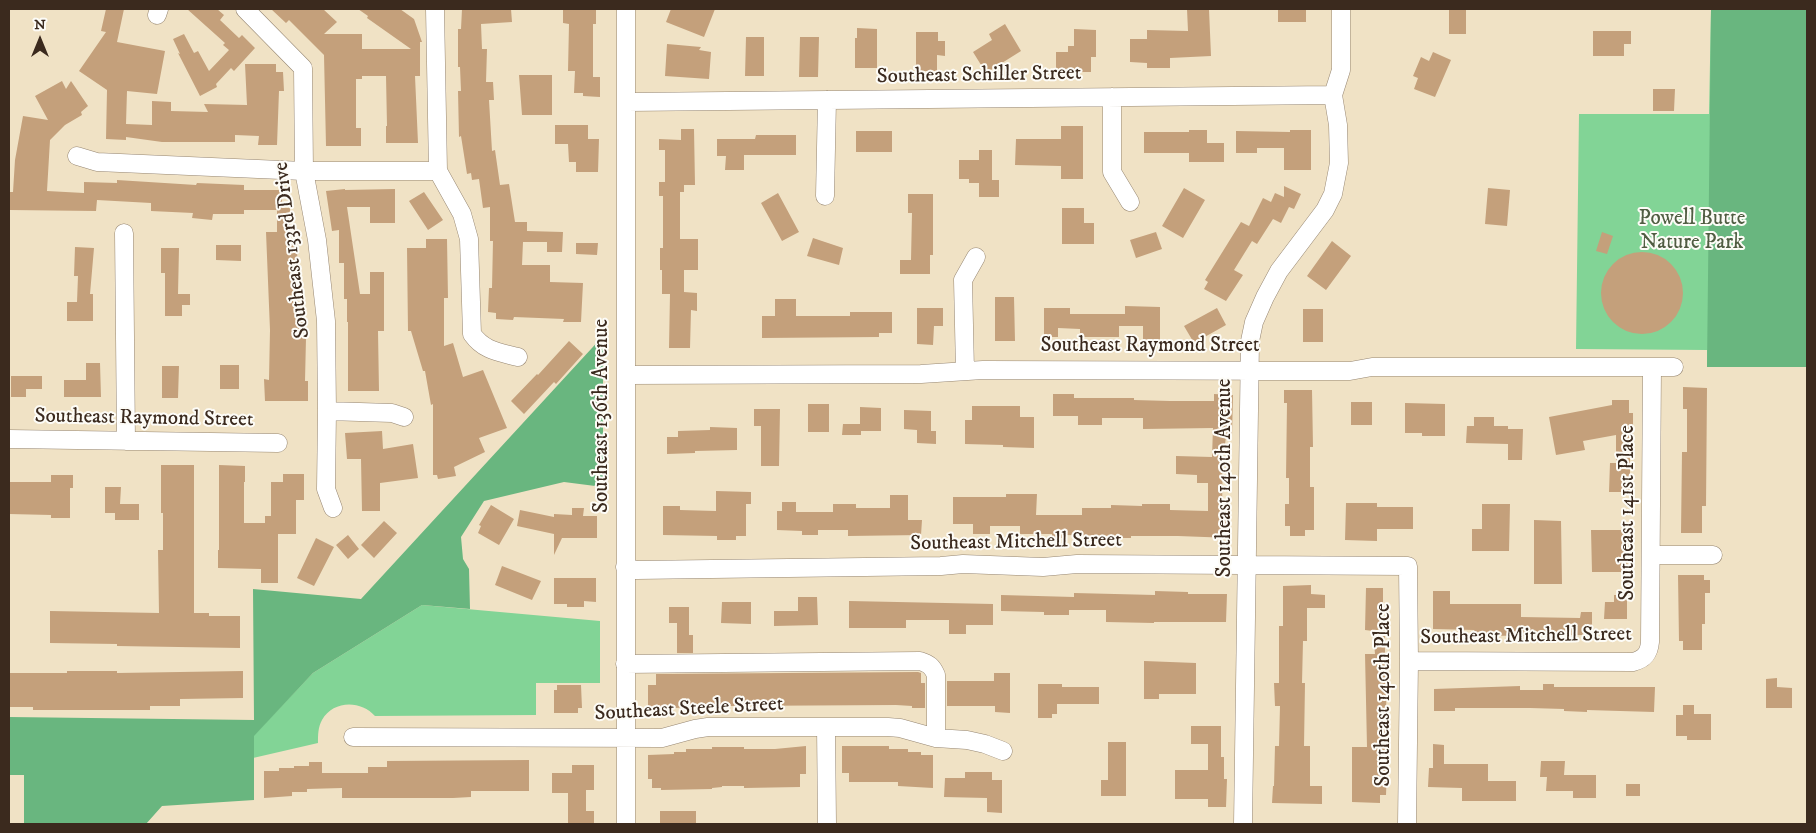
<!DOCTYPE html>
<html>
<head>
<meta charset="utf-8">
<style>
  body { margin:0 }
  #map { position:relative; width:1816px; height:833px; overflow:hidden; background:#f0e2c5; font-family:"IM FELL DW Pica",serif }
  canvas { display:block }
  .frame { position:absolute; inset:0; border:10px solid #3b2a1e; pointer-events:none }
  .north { position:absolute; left:15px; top:15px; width:50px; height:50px; -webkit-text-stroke:4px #fdfcf7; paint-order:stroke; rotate:0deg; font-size:14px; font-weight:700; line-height:20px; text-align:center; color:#3b2a1e }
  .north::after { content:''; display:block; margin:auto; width:18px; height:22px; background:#3b2a1e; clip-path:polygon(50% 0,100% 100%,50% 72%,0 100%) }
</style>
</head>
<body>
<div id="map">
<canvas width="1816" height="833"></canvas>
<div class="frame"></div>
<div class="north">N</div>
</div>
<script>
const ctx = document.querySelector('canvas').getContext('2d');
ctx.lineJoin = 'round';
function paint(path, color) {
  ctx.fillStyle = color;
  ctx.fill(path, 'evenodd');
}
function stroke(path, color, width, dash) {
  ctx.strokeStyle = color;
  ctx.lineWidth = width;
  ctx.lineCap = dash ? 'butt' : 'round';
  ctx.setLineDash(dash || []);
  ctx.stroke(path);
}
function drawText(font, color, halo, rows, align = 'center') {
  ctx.font = font + ' "IM FELL DW Pica",serif';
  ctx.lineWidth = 4;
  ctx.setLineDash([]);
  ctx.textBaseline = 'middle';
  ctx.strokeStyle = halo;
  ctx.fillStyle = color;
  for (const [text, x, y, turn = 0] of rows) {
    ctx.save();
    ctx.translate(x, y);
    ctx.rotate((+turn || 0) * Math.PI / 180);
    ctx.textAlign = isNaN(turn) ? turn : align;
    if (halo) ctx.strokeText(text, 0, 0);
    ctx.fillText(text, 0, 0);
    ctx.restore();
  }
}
const green = new Path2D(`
  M1711,9H1807V367H1707V350L1576,349L1579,114H1709Z
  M422,605L600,621V683H536V715L375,716C361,700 333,700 322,720C318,727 318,735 318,743L253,758V736L313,673Z`);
const forest = new Path2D(`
  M1711,9H1807V367H1707Z
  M603,336V487L564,482L484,501L461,537L463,559L469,569L470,609L422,605L313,673L254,736V800L162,806L146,824H24V775H9V717L254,720L253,589L361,599Z`);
const building = new Path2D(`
  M106,9H124L117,42L165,51L157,94L127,91L126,124L152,125V101L171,102V111L208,112L204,104L247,105L245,64H276V72H283L284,91H279L277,145H258L259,136L235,135V142H162L126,137V140L106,139L107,90L79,71L106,32L101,31Z
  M187,9H217L224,15L220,20L239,38L242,35L255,48L234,71L231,68L216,84L217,87L200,96L178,53L180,54L173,39L184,34L194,53L198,51L209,71L229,50L223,45L225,43Z
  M271,9H323L337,22L324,34H362V49H411L367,18L368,16L358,9H400L414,19L422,42H420V76H415L418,143H386V126H387L386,76H362V79H356V128H361V146H326L324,55L289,20L286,23Z
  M462,9H511L512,22L481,24L482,49H487L486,82H493L494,100H489L492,151L495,150L500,185L509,184L515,222H527V231L563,232L562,252H547V242H523L522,265H550V282L583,283L581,322H563L564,319L514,317L513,320L496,319V313L488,312L489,288H492L493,241H490V207L483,208L479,179L472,180L471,173L467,174L461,136L459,137L458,91H461L460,67H458V29H461Z
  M563,9H596V24H593V77H600V97L583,96V93H574L575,71H568L569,24L563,23Z
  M671,9H715L704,37L666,22Z
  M1187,9H1209L1211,56L1170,58V68H1147V63L1130,62V39H1147V30L1188,31Z
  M1278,9H1306V22H1278Z
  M1449,9H1466V34H1449Z
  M1005,24L1021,51L986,73L973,52L992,40L989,34Z
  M857,28L877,29V68H855V38H857Z
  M1074,29L1096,30V57H1091V72H1056V52H1068V46H1074Z
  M1593,31H1631V44H1624V56H1593Z
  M916,32H938V41H945V56L937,55V71H916Z
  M746,37H764V76H745Z
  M800,37H819L818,77H799Z
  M667,44L701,47L699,50L711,52L709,79L665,76Z
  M1433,52L1451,60L1435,97L1414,89L1418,78L1413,76L1421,57L1429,61Z
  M519,75H552V115H522Z
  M62,81L66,89L71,81L88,106L81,112L82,115L65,125L50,140L47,191L84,193V182L117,183V180L196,185L197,183L244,185V190H282V208H290V240H297L298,304H304V338H306L305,381H308V401H265L264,379L269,380L270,330L266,232H277V210H244V214H213L212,220L192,218L193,213L151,211V203L97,200L96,211L10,210V192H13L15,160L23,116L48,120L35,96Z
  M1653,89H1675L1674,111H1653Z
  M555,125H588V139H599L598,172H576V162H569L568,144H555Z
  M1061,126H1083V179H1061V166L1015,165L1016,139H1061Z
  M681,129H694L695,185H684V192H680V239H698V270H684V292L697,293V311L691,310L690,348H669L670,294H662V270H660V248H663V196H659V182H665V150H659V139L681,140Z
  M1189,130H1207V143H1224V162H1189V153H1144V132H1189Z
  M1290,130H1311V170H1284V148H1257V153H1236V131L1290,132Z
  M856,131H892V152H856Z
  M756,135H796V155H744V170H725L726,156H717V139H755Z
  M979,150H992V180H999V197H979V183H969V179H959V160H979Z
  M1284,186L1301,194L1294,209L1289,207L1281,223L1273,219L1257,244L1252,241L1234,270L1243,275L1226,301L1204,289L1208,282L1205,280L1241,222L1249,226L1263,198L1271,202L1275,193L1284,197Z
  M1184,188L1205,200L1183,238L1162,226Z
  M1488,188L1510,190L1507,226L1485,224Z
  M345,189V190L395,189V223H370V207H347L360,294H370V272H384V331H378L379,391H348V322H347V299H344V263H339V230L332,231L326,191Z
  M424,192L443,220L428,230L409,201Z
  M778,193L799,232L782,241L761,203Z
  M908,194H933V255H930V274H900V260H911L912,213H908Z
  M1062,208H1084V223H1094V244H1062Z
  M1156,232L1162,249L1136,258L1130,240Z
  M1602,232L1613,236L1607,254L1596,251Z
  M813,238L843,248L839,265L807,256Z
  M426,239H447L448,298H444V346L453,343L463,377L483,370L507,428L479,438L485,452L454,467L456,476L438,479L437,475H433V404L431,405L425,371H423L411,331H408L407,248H426Z
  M1332,241L1351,256L1326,290L1307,276Z
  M576,243H598L597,255L576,254Z
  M216,245H241V261L216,260Z
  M75,247L94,248L90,294H93V321H67V302H77L78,276H74Z
  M161,248H179L178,294H190V305H182V316H165V273H161Z
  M1601 293a41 41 0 1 1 82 0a41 41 0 1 1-82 0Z
  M995,297H1014L1015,341H995Z
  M775,299H796V316H850V312H892V333H879V337L762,338V316H775Z
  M1125,306L1160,307V342H1143V326H1119V337H1080V329L1058,328V337H1044V308H1070V314H1125Z
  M917,308H943V326H934L933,345L917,344Z
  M1217,308L1226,325L1194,343L1184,326Z
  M1303,309H1323V342H1303Z
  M569,341L583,354L556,384L554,382L524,414L511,401L537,374L538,375Z
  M86,363H100L101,397H64V380H86Z
  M220,365H239V389H220Z
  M162,366H179L178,398H162Z
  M11,376H42V389H26V397H11Z
  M1683,387L1707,388L1706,506H1702V533H1681L1682,452H1687V409H1683Z
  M1284,390H1312L1313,447H1310V487H1314V530H1305V536H1290V526H1285V504H1289V478H1286L1287,403H1284Z
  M1053,394H1074V398H1134V400L1170,401H1214V394L1233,395L1232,436H1226L1225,445H1223L1222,509H1231V538L1178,536H1131V538H1119V536L1063,535V538L1052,537V534H1020V526H990V534H973V524H953V497H1006V494H1037L1036,515H1082V508H1111V505L1142,506V504H1170V510L1208,511V483H1197V475L1176,474V456L1212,457L1213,428L1143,429V418H1102V425H1078V416H1053Z
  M1612,400H1629V413H1633V437H1630V492H1609L1610,463H1616V435L1583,441L1585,450L1556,455L1549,417L1612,405Z
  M1351,402H1372V425H1351Z
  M1405,403L1445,404V436H1422V433H1405Z
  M808,404H829V432H808Z
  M972,406H1020V417H1034V448L1003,447V445L965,444V420H972Z
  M860,407L881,408V431H861V435H842L843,424H860Z
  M754,409H780L779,466H761V426H754Z
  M904,410L931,411V431H936V444L917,443V430L904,429Z
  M1474,417H1494V426H1508V429H1523L1522,460H1508V444L1466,443L1467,426H1474Z
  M710,427L737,428V450L695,451V453L667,454V437H678V431L710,430Z
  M382,431L383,449L413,444L418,478L380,483V511H362L361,459H347L345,433Z
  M161,465H194V613H209V616H240V648L117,646V644L50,643V611L159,613L158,550H163V513H161Z
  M219,465L245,466V482H244V523H265V516H271V482H283V474H304V500H296V534H278V583H261V569L218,568V550H219Z
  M51,475H73V488H70V518H51V515L9,514V482H51Z
  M105,487H121L120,504H139V520H115V513H105Z
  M716,491L751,492V504H746V536H736V540H717V536L663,535V506H680V510L716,511Z
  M890,495H908V520H922L921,535L848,536V530H818V535H802V531L777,530V511H782V502H796V512H833V504H856V508H890Z
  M1346,503H1377V507H1413V529H1377V541L1345,540Z
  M1482,504H1510L1509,551H1472V529H1482Z
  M491,505L514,519L499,545L478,533L481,526L479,525Z
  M572,508H584L583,516H597V538H562L554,555V534L517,526L520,510L554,517V514L572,515Z
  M1534,520L1561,521L1562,584H1534Z
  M384,521L397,533L374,558L361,545Z
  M1591,530H1629L1627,572H1592Z
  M348,535L359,549L348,559L336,545Z
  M316,538L334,547L314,586L297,578Z
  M502,566L541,581L532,600L495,585Z
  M1678,575H1704V580H1710V593H1705V624H1702V650H1683V641H1679Z
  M554,578H596V602L584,601V607H567V604H554Z
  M1311,585V594L1325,595V608H1307V641H1303L1302,683H1305L1304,746H1310V786H1322V804L1272,803L1273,786H1274L1275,746H1279L1280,706H1275L1274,683H1279V626H1283V586Z
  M1366,588H1383V618H1385V654H1387L1386,716H1389L1388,739L1386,795H1380V803L1352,802V747H1367L1365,654H1375L1373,631L1365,630Z
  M1155,591L1188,592V594H1227L1226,622H1154V623L1106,622V610H1069V615H1044V612L1001,611V595L1074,597V593L1155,595Z
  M1433,591H1450V604H1521V617L1580,618L1581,612H1592V635L1474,636V630L1433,629Z
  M1614,595H1627V619H1604L1605,602H1614Z
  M798,597H817L818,625L774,626V611H798Z
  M849,601L993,604V625H966V634H949V620H906V628H849Z
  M722,602H751V624L721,623Z
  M669,607H689V635H693V653H677V623H669Z
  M1144,661L1196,663V694H1159V699H1144Z
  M67,671H117V673L243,671V698L180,699V706H150V710H33V707H9V673H67Z
  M918,672L921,673V683H925V708H912V706L896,705L726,706L648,709V685H656V674Z
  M994,673H1010V713L995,712V706H947V681H994Z
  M1777,678V687L1792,688V708H1766V679Z
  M1038,684H1062V687H1099V704H1057V714H1052V718H1038Z
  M1543,684H1554V687H1655L1654,712L1587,710V712L1564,711V709L1530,708H1455V711H1434V689L1520,686V690H1543Z
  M557,685H581L582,708H578V713H554V690H557Z
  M1683,705H1694V714H1711V740H1687V736H1676V715H1683Z
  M1191,726H1221V757H1224V779H1227L1226,807H1208V799H1175V770H1208V744H1191Z
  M1108,742H1126V796H1101V780H1108Z
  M1433,744L1444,745V764H1488V781H1516V801H1462V788L1428,787L1429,768H1433Z
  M806,746V774H800V787L744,788V786H722V787L712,788V789L661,790V788H652V779H648V755L674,754V752H686V749H712V747H744V749H775Z
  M842,746H889V749H908V752H921V755H933V788L898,786V782H849V773H842Z
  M529,760V791H471V797L453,798H342V788L307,789V792H292V796L264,798V771H279V768H294V766H309V762H322V773H368V767H387V761Z
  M1541,761H1565L1564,775H1596V798H1573V791H1546L1547,777H1540Z
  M572,765H594V790H586V811H594V824H568V793H552V773H572Z
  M965,772H992V780H1002V813L987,812V798L944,797L945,778H965Z
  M1626,784H1640V796H1626Z
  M660,811H696V823H660Z`);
const minor = new Path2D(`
  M245,9L303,68L304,171L317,240L326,321L327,411L326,489L333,508
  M435,9L438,171L462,214L469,239L472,334C484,351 499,352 518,357
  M157,15L159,9
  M1112,97V172L1130,202
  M627,102L1333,95
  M77,156L97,162L304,171H438
  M825,196L827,100
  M124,233L126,441
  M965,371L963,280L976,257
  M626,375L921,374L983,370L1350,371L1372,367H1674
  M327,411L392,413L404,417
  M9,439L278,443
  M1652,555H1713
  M625,567L636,570L941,566L963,564L1043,567L1077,564L1408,566L1409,661L1407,824
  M1409,661L1633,662C1645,659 1649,653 1650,642L1652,368
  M625,664L920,661C929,664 932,666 936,675V738
  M826,727L827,824
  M353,737L662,738L695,729L708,727H888L900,728L936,738L967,740L985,744L1003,751
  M626,824V9
  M1243,824L1250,341L1254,322L1265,297L1279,271L1325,210L1333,194L1339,163L1338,125L1333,95L1341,70V9`);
const streetNames = [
  ["Southeast Schiller Street",979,76,-1],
  ["Southeast 133rd Drive",293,250,-97],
  ["Southeast Raymond Street",1150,347],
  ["Southeast 136th Avenue",603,416,-90],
  ["Southeast Raymond Street",144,419,1],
  ["Southeast 140th Avenue",1226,478,-90],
  ["Southeast 141st Place",1629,513,-90],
  ["Southeast Mitchell Street",1016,543,-1],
  ["Southeast Mitchell Street",1526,637,-1],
  ["Southeast 140th Place",1385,695,-90],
  ["Southeast Steele Street",689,710,-3]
];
const parkNames = [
  ["Powell Butte",1692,220],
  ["Nature Park",1692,244]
];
paint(green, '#82d496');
paint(forest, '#69b67f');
paint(building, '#c4a07b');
stroke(minor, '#968672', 19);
stroke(minor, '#fff', 18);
drawText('21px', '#3b2a1e', '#fdfcf7', streetNames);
drawText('21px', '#505d42', '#fdfcf7', parkNames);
</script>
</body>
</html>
